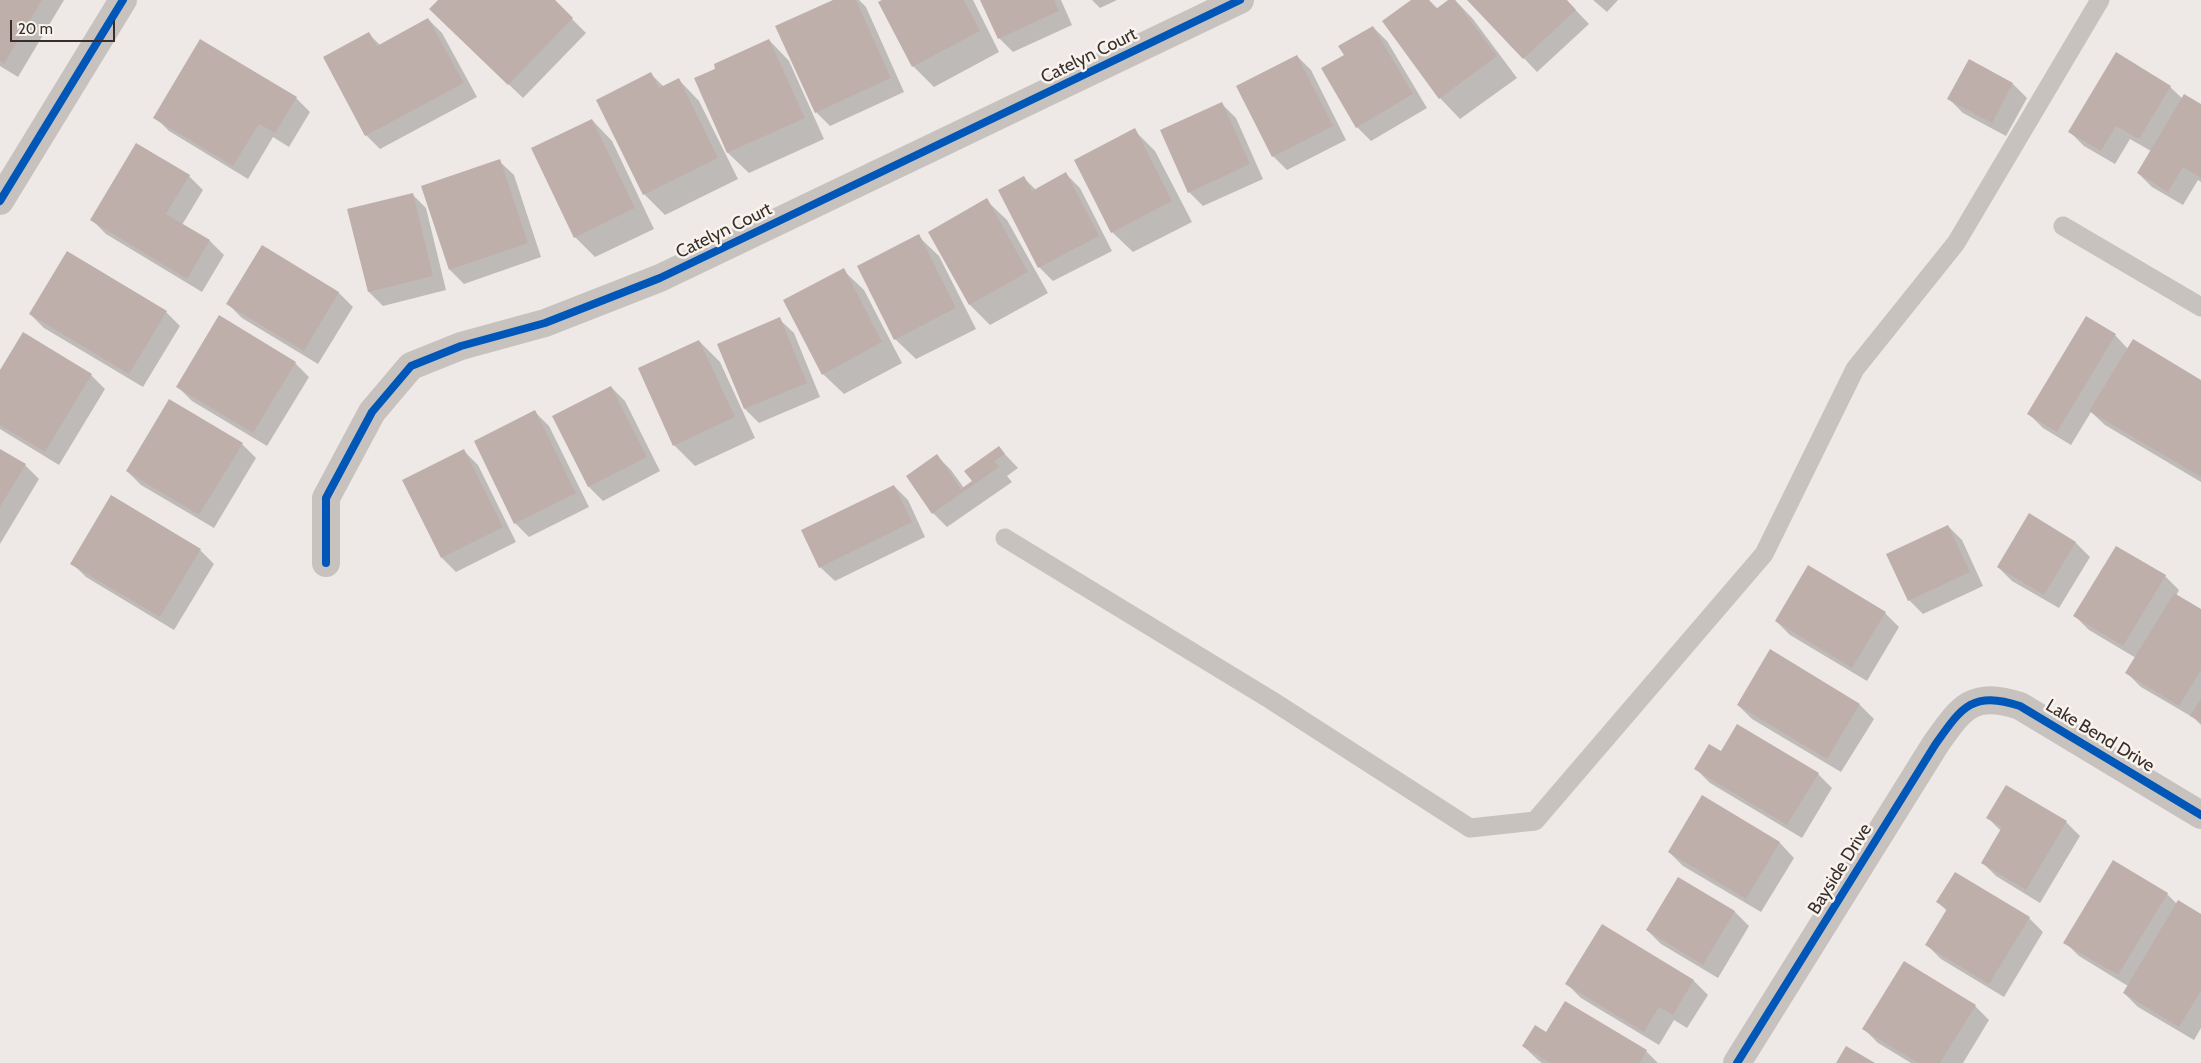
<!DOCTYPE html>
<html>
<head>
<meta charset="utf-8">
<style>
  body { margin:0 }
  #map { position:relative; width:2201px; height:1063px; overflow:hidden; background:#eee9e6; font-family:Cabin,sans-serif }
  canvas { display:block }
  .scale { position:absolute; left:10px; top:20px; width:105px; height:22px; box-sizing:border-box; border:2px solid #382f2c; border-top:0; padding-left:6px; font-size:15px; line-height:18px; white-space:nowrap; color:#382f2c; -webkit-text-stroke:4px #f9f3ee; paint-order:stroke }
</style>
</head>
<body>
<div id="map">
<canvas width="2201" height="1063"></canvas>
<div class="scale">20 m</div>
</div>
<script>
const ctx = document.querySelector('canvas').getContext('2d');
ctx.lineJoin = 'round';
function paint(path, color) {
  ctx.fillStyle = color;
  ctx.fill(path, 'evenodd');
}
function stroke(path, color, width, dash) {
  ctx.strokeStyle = color;
  ctx.lineWidth = width;
  ctx.lineCap = dash ? 'butt' : 'round';
  ctx.setLineDash(dash || []);
  ctx.stroke(path);
}
function drawText(font, color, halo, rows, align = 'center') {
  ctx.font = font + ' Cabin,sans-serif';
  ctx.lineWidth = 5;
  ctx.setLineDash([]);
  ctx.textBaseline = 'middle';
  ctx.strokeStyle = halo;
  ctx.fillStyle = color;
  for (const [text, x, y, turn = 0] of rows) {
    ctx.save();
    ctx.translate(x, y);
    ctx.rotate((+turn || 0) * Math.PI / 180);
    ctx.textAlign = isNaN(turn) ? turn : align;
    if (halo) ctx.strokeText(text, 0, 0);
    ctx.fillText(text, 0, 0);
    ctx.restore();
  }
}
const shadow = new Path2D(`
  M0,0H64L18,77L0,66Z
  M440,0H553L586,33L523,98L445,23Z
  M836,0H859L866,7L904,92L830,126L816,112Z
  M885,0H973L999,52L934,87L913,66Z
  M982,0H1061L1072,25L1013,52L999,38Z
  M1092,0H1117L1100,8Z
  M1413,0H1429L1438,9L1450,0H1455L1473,19L1517,78L1460,119L1440,98Z
  M1469,0H1566L1589,24L1537,72Z
  M1593,0H1618L1607,12Z
  M428,19L442,33L477,97L380,149L366,135L369,34L380,45Z
  M1373,27L1387,41L1427,108L1371,141L1357,127L1346,56Z
  M769,40L789,61L824,139L749,173L728,153L696,79Z
  M1297,56L1311,70L1346,140L1287,170L1273,156Z
  M650,73L664,87L679,80L699,101L738,179L665,215L644,194Z
  M2013,84L2027,98L2006,136L1963,113L1949,99Z
  M2170,87L2183,99L2201,105V182L2198,180L2183,205L2152,187L2138,173L2151,151L2130,139L2115,164L2084,146L2070,132Z
  M296,98L310,112L289,147L273,137L248,179L169,131L155,117Z
  M1222,104L1236,118L1263,179L1203,206L1189,192Z
  M592,120L612,141L654,229L595,257L575,237Z
  M1134,130L1155,151L1192,222L1133,252L1112,232Z
  M499,161L514,175L541,257L464,284L450,270Z
  M1066,174L1080,188L1112,251L1053,281L1039,267L1024,178L1036,190Z
  M189,176L203,190L182,225L210,241L224,255L202,292L106,234L92,220Z
  M412,194L426,208L446,290L383,306L369,292Z
  M986,200L1007,220L1048,293L990,325L970,305Z
  M918,236L939,256L976,329L916,359L895,339Z
  M262,247L339,293L353,307L318,364L242,318L228,304Z
  M843,270L864,290L902,363L844,394L823,374Z
  M166,312L180,326L143,387L44,328L30,314Z
  M779,319L794,333L820,397L759,423L745,409L718,345Z
  M2115,335L2128,349L2201,381V482L2105,425L2091,412L2071,445L2043,428L2029,414Z
  M699,341L720,362L755,438L695,466L674,445Z
  M295,363L309,377L267,446L192,401L178,387Z
  M0,372L91,375L105,389L59,465L0,429Z
  M611,387L625,401L660,471L603,501L589,487L553,417Z
  M535,412L549,426L589,507L529,537L515,523Z
  M242,444L256,458L214,528L141,485L127,471Z
  M999,448L1018,468L1007,476L1012,482L947,527L933,513L937,456L951,470L964,488L973,482Z
  M0,450L25,465L39,479L0,544Z
  M464,451L478,465L516,542L456,572L442,558L404,481Z
  M894,486L908,500L925,537L835,581L820,567Z
  M2029,515L2076,543L2090,557L2059,608L2012,581L1998,567Z
  M1948,526L1962,540L1983,586L1923,614L1909,600Z
  M200,550L214,564L174,630L86,577L72,563Z
  M2165,576L2179,590L2176,596L2201,611V725L2194,718L2141,687L2127,673L2136,658L2089,630L2075,616Z
  M1885,613L1899,627L1867,681L1790,635L1776,621Z
  M1738,705H1860L1874,719L1841,772L1752,719Z
  M1696,769L1818,774L1832,788L1802,838L1710,783Z
  M1702,797L1780,843L1794,858L1761,912L1683,866L1669,852Z
  M1987,817L2066,822L2080,836L2040,903L1996,876L1982,862L2001,831Z
  M1678,878L1735,912L1749,926L1718,978L1661,944L1647,930Z
  M2167,894L2177,904L2201,916V1028L2194,1040L2138,1007L2124,993L2128,986L2079,956L2065,942Z
  M1938,902L2029,918L2043,932L2004,997L1941,959L1927,945L1947,911Z
  M1602,926L1694,981L1708,995L1687,1028L1674,1020L1659,1045L1581,998L1567,984Z
  M1565,1003L1646,1051L1658,1063H1542L1538,1060L1523,1046L1547,1033Z
  M1975,1006L1989,1020L1963,1063H1911L1878,1043L1864,1029Z`);
const building = new Path2D(`
  M0,0H42L4,64L0,61Z
  M438,0H555L573,18L508,85L429,9Z
  M833,0H856L891,78L815,113L775,26Z
  M882,0H964L980,31L912,67L878,2Z
  M980,0H1054L1059,11L998,39Z
  M1411,0H1429L1436,9L1448,0H1455L1497,56L1439,99L1382,21Z
  M1467,0H1567L1576,10L1523,59Z
  M428,18L464,83L365,136L323,57L369,32L377,46Z
  M1373,26L1413,94L1356,128L1321,68L1344,55L1338,46Z
  M200,39L297,97L275,133L259,124L233,166L153,118Z
  M769,39L805,118L727,153L694,78L715,69L714,64Z
  M2116,52L2171,86L2139,139L2116,126L2101,151L2068,132Z
  M1297,55L1333,126L1272,157L1236,86Z
  M1969,59L2013,83L1992,123L1947,99Z
  M651,72L659,88L679,78L718,158L643,195L596,100Z
  M2184,94L2201,104V178L2183,167L2168,192L2137,173Z
  M1222,102L1250,164L1188,193L1160,130Z
  M592,119L635,208L574,238L531,148Z
  M1135,128L1172,201L1111,233L1074,160Z
  M136,143L190,175L166,214L210,240L187,279L90,220Z
  M500,159L528,243L449,270L421,186Z
  M1066,172L1099,236L1038,268L998,190L1024,176L1032,191Z
  M413,193L433,276L368,292L347,209Z
  M987,198L1028,272L969,305L928,232Z
  M919,234L956,308L894,340L857,266Z
  M262,245L339,292L304,351L226,304Z
  M67,251L167,311L129,374L29,314Z
  M844,268L882,342L822,375L783,300Z
  M219,315L296,362L253,433L176,387Z
  M2086,316L2116,334L2057,432L2027,414Z
  M780,317L807,383L744,409L717,344Z
  M23,332L92,374L45,452L0,425V370Z
  M2133,339L2201,380V477L2089,411Z
  M699,340L735,417L673,446L638,368Z
  M611,386L647,457L588,487L552,416Z
  M169,399L243,443L199,515L126,471Z
  M535,410L576,493L514,524L474,441Z
  M999,446L1005,454L994,461L999,467L932,514L906,476L937,454L961,489L972,481L964,471Z
  M0,449L26,464L0,507Z
  M464,449L503,527L441,558L402,480Z
  M894,485L912,522L819,568L801,530Z
  M111,495L201,549L160,617L70,564Z
  M2029,513L2076,542L2044,595L1997,567Z
  M1948,525L1970,572L1908,601L1886,554Z
  M2116,546L2166,575L2123,646L2073,616Z
  M1808,565L1886,612L1852,668L1775,621Z
  M2174,593L2201,609V670L2179,706L2125,673Z
  M1770,649L1860,704L1827,759L1737,705Z
  M2201,698V722L2190,716Z
  M1737,724L1819,773L1787,825L1694,769L1709,744L1721,751Z
  M2006,785L2067,821L2026,890L1981,863L2002,827L1986,818Z
  M1702,795L1780,842L1746,899L1668,852Z
  M2113,860L2168,893L2118,975L2063,943Z
  M1955,872L2030,917L1989,984L1925,945L1947,909L1936,902Z
  M1678,877L1735,911L1703,965L1646,930Z
  M2178,900L2201,914V991L2179,1027L2123,993Z
  M1602,924L1694,980L1673,1015L1659,1007L1644,1032L1565,984Z
  M1904,961L1976,1005L1940,1063H1918L1862,1029Z
  M1565,1001L1647,1050L1640,1063H1550L1522,1046L1535,1025L1546,1032Z
  M1846,1046L1875,1063H1836Z`);
const lane = new Path2D(`
  M2063,226L2201,307
  M1005,538L1271,700L1470,828L1535,821L1764,554L1855,369L1956,243L2100,0`);
const street = new Path2D(`
  M0,201L123,0
  M326,563V498L372,412L411,366L461,346L545,323L660,278L1240,0
  M1737,1063L1935,745C1961,708 1972,690 2020,706L2201,815`);
const cycleway = new Path2D(`
  M0,201L123,0
  M326,563V498L372,412L411,366L461,346L545,323L660,278L1240,0
  M1737,1063L1935,745C1961,708 1972,690 2020,706L2201,815`);
const streetNames = [
  ["Catelyn Court",1089,56,-26],
  ["Catelyn Court",724,231,-26],
  ["Lake Bend Drive",2100,736,31],
  ["Bayside Drive",1840,869,-58]
];
paint(shadow, '#0003');
paint(building, '#bfafaa');
stroke(lane, '#c7c2be', 19);
stroke(street, '#c7c2be', 28);
stroke(cycleway, '#0057b8', 8);
drawText('18px', '#382f2c', '#f9f3ee', streetNames);
</script>
</body>
</html>
